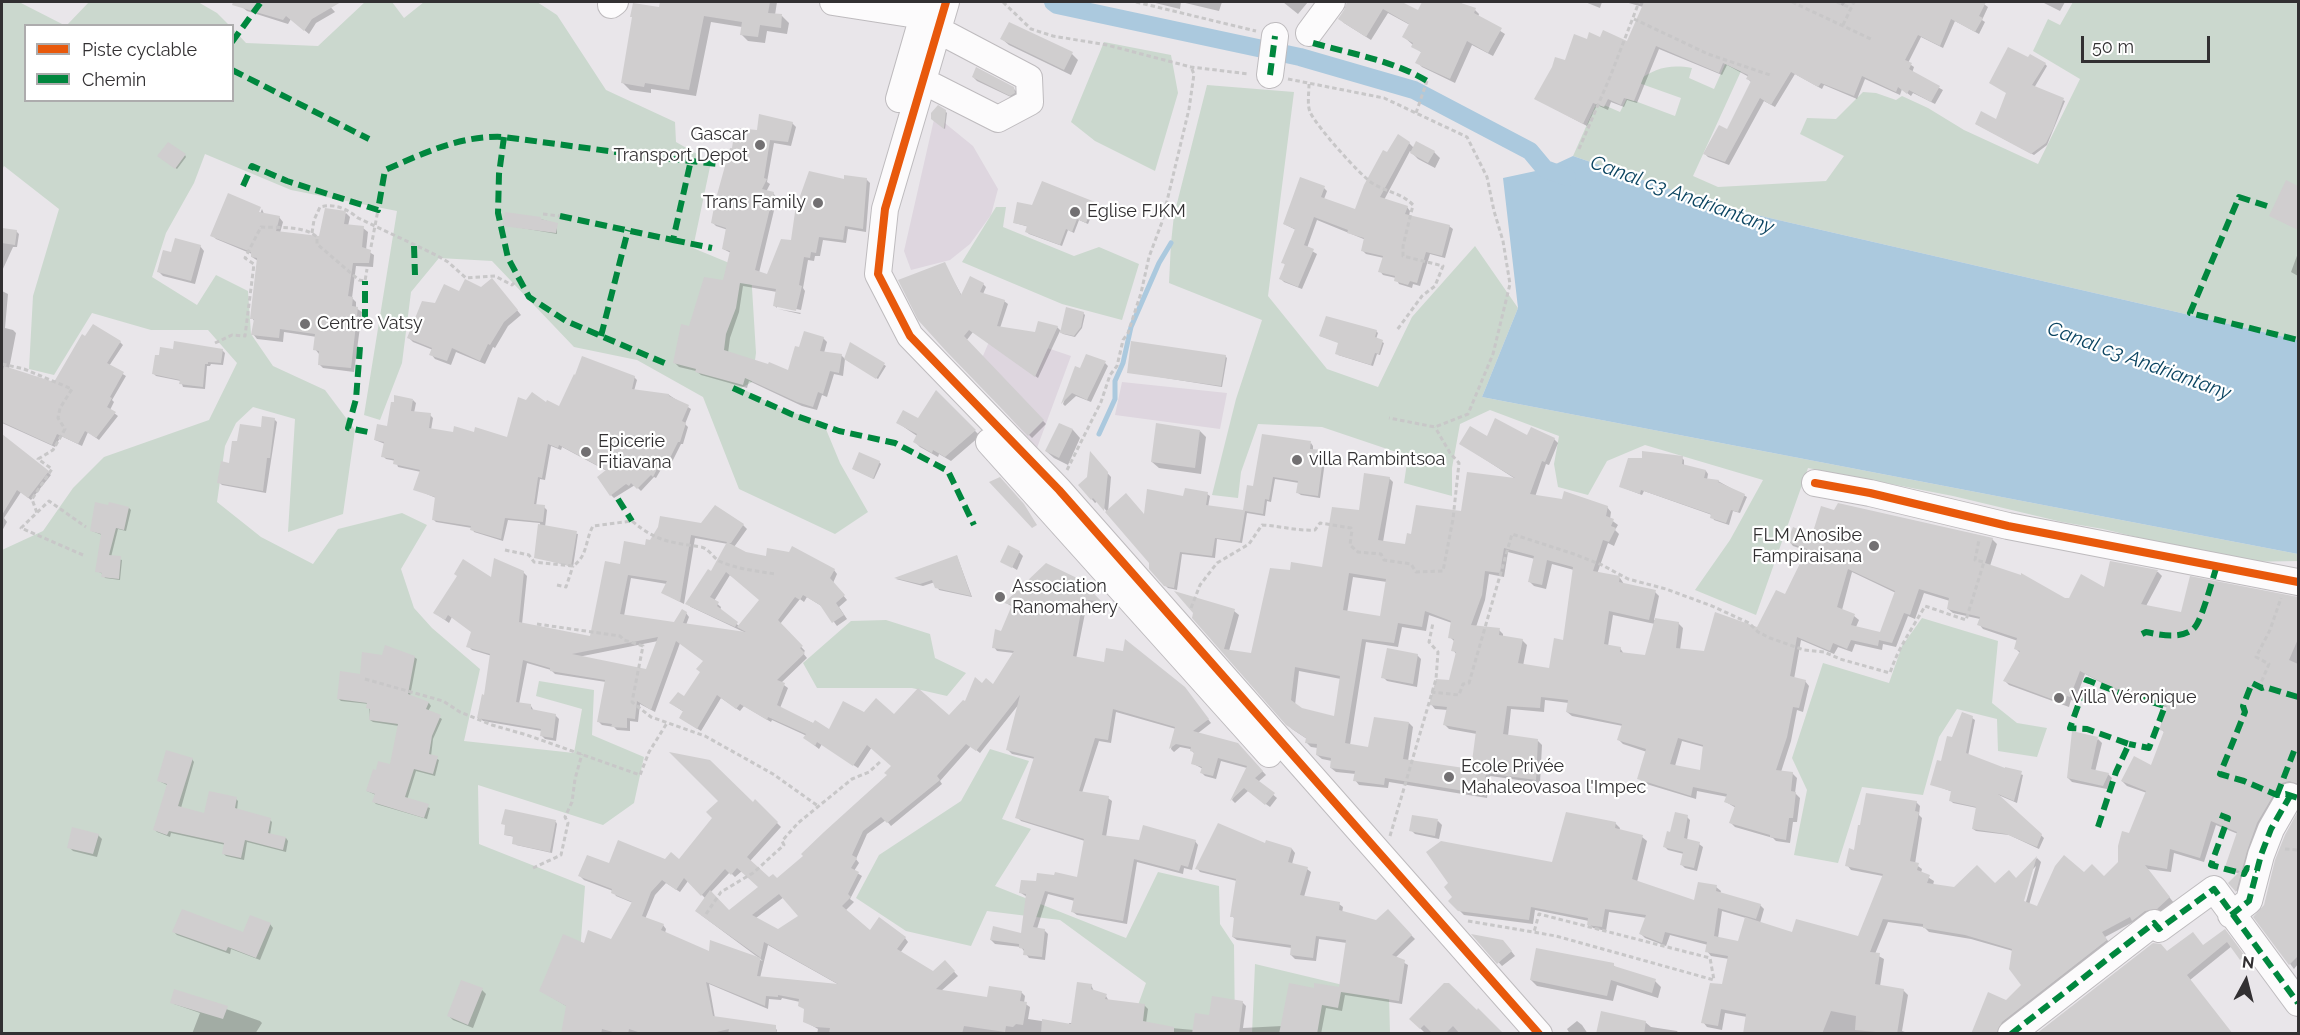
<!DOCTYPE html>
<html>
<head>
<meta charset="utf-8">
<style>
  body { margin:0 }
  #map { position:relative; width:2300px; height:1035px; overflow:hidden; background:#e9e6ea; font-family:Raleway,sans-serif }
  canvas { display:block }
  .frame { position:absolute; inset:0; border:3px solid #323032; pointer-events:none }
  .legend { position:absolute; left:24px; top:24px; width:210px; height:78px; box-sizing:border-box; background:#fff; border:2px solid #adacad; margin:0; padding:8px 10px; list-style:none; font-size:18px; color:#323032 }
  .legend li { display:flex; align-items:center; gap:12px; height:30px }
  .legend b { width:30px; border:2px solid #adacad }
  .north { position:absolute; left:2216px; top:951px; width:60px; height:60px; -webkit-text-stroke:4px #fff; paint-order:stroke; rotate:7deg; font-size:16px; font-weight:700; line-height:24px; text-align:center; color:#323032 }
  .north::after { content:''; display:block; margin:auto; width:21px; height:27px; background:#323032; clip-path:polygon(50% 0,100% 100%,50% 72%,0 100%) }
  .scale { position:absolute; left:2081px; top:36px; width:129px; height:27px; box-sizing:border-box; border:3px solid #323032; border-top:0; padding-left:8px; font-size:18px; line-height:21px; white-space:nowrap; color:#323032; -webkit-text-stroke:4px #fff; paint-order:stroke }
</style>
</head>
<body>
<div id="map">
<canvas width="2300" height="1035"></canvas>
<div class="frame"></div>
<ul class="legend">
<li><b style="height:8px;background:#e8590c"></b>Piste cyclable</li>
<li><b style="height:8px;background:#00873e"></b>Chemin</li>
</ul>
<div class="north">N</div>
<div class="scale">50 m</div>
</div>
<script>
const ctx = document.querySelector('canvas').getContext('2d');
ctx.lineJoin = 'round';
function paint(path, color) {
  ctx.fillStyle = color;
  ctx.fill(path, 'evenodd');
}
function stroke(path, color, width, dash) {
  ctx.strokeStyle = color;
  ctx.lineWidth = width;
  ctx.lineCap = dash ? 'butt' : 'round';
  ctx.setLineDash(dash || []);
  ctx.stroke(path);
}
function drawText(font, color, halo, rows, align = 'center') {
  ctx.font = font + ' Raleway,sans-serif';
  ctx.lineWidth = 4.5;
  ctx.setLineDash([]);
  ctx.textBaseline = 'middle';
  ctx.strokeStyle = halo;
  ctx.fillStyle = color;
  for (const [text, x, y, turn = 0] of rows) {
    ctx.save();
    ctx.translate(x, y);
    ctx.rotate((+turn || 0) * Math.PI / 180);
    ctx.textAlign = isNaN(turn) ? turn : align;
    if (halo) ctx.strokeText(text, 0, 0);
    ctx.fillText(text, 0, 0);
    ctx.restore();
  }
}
const built = new Path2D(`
  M935,115L973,146L998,189L991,215L970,244L950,260L911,270L904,251Z
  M994,330L1071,356L1037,448L974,377Z
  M1122,382L1227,393L1220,429L1115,415Z`);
const green = new Path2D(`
  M2,2H19L64,25L26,26V100H232L233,29L246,43L318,46L365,2H392L404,18L424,2H537L557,15L606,90L675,122L676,142L711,162L693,248L751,272L756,353L752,382L741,388L781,409L823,422L840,463L868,512L835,534L739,489L703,397L637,360L574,347L492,261L439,258L411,292L402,363L380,420L364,415L397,211L291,190L205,154L194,183L166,233L152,277L197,305L216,275L248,291L251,334L273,366L325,390L355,430L343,514L288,532L295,419L253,407L236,423L225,446L217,502L261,537L313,564L338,529L402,513L427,525L401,569L414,608L432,628L480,669L464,741L574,753L582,709L536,696L539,681L594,690L592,735L644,757L634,803L603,825L478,785L479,844L585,886L574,1033H2V550L43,531L73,488L104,457L209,420L237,363L208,330H151L92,313L54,375L29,369L33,296L59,209L4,166L2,170Z
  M89,2H198L217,13L229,25H67Z
  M2073,2H2298V340L1722,207L1573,156L1597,102L1620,112L1627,98L1675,116L1681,98L1636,82C1655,68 1669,64 1692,68L1689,78L1714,89L1726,62L1742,69L1693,176L1718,187L1826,181L1844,156L1800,134L1807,118L1836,119L1863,92L1876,93L1896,100L1902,96L1928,108L1964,130L2038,164L2080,79L2033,51L2048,19L2060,25Z
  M1104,42L1171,55L1178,93L1155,171L1095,141L1071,122Z
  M1207,85L1294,92L1268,296L1327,369L1378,387L1412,317L1475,246L1518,308L1482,397L2298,554V561L2240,562L2103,529L2062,522L1953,496L1808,468L1756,615L1695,590L1730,540L1763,480L1645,445L1607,461L1588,495L1558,487L1554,464L1559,436L1490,410L1460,424L1452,468V496L1404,483L1408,456L1322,427L1258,424L1241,472L1238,498L1212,495L1236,399L1262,320L1169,283L1171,243L1174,215Z
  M996,207H1006L1003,227L1074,256L1099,247L1139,264L1122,320L1062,304L962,262Z
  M1922,618L1998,641L1992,703L2017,723L2047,728L2037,757L1998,751L1997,719L1957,709L1939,737L1923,795L1862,787L1838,863L1794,855L1807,790L1792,758L1823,663L1889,683L1902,646Z
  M886,620L930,634L935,658L966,673L947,696L912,688H817L803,663L851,621Z
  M990,749L1029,761L1002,819L1031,829L995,886L1126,938L1158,872L1219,886L1220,924L1234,945L1235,1033H1128L1146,983L1060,920L987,911L971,946L906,931L856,898L879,855L961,801Z
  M1255,964L1389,996L1390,1033L1252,1034Z`);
const water = new Path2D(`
  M1573,156L1722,207L2298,340V554L1482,397L1518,308L1503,178L1545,169Z`);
const shadow = new Path2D(`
  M244,2H326L335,12L316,23L309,34L291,19L288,24L247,11L242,7Z
  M661,2H777L775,15L782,16L789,23L787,34L767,31L765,43L748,41L741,34L742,27L711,22L696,96L651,89V93L630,90L623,83L660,9Z
  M1151,2H1222L1219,11L1181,2L1180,9Z
  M1283,2H1308L1298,14Z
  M1354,2H1400L1418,12L1424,2H1458L1475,10L1479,14L1478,17L1505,34L1493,56L1472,45L1455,83L1422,67L1417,62L1422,53L1404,37L1410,25L1388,13L1371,40L1344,23L1340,19Z
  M1585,2H1602L1600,8Z
  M1625,2H1868L1853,34L1873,44L1892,2H1981L1988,7L1982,20L1985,22L1979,34L1955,21L1943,48L1921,37L1908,63L1914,67L1912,73L1943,90L1935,104L1913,93L1911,96L1902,89L1900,95L1865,79L1857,99L1824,85L1822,89L1795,74L1775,107L1764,101L1729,165L1708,157L1705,154L1728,131L1752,83L1748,79L1749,77L1727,65L1722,75L1659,49L1637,103L1627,100L1624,107L1611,102L1608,110L1597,105L1587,126L1536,99L1565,61L1588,41L1601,39L1627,43L1643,7Z
  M2042,2H2065L2060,11Z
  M1002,39L1072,54L1078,60L1071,75L1009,45Z
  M2045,64L2047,66L2034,88L2065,101L2047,145L2034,155L1976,124L1997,121L2008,93Z
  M973,77L1013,88L1018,93L1015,99L977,81Z
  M945,111L947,113L945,129L935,120Z
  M792,123L796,127L791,146L774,143L767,182L770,184L766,192L773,193L777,198L759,273L768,276L792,242L845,181L866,179L870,183L866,232L848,229L846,243L823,240L820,256H815L814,261L808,260L803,288L805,291L801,310L777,305V308L775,306L777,292L743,286L739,312L730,338L728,353L789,372L800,349L823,338L827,342L824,353L841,355L845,359L843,376L834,374L827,397L822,395L817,410L802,406L749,381L747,388L701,375L696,371L679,367L675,363L690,328L725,282L731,253L723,249L728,230L716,226L712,222L758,132Z
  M1409,143L1414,148L1434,152L1440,158L1435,168L1418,159L1410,151L1384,200L1407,207L1410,211L1409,216L1449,226L1453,229L1445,258L1430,254L1420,286L1413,284L1412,288L1399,284L1396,278L1383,275L1380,271L1384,258L1366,254L1363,251L1366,240L1317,220L1307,248L1317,254L1302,289L1284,282L1280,278L1286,266L1283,262L1296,230L1284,224L1324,188L1327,191L1324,199L1356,211L1387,154Z
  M185,155L186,157L177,169L161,158Z
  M2286,182L2298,187V229L2273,217Z
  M1094,203L1096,205L1088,224L1079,220L1074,233L1068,230L1062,246L1029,234L1027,232L1029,227L1015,223L1033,207Z
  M259,208L258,219L262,209L264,214L279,217L283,222L280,233L320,238L346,213L350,217L348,226L363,228L368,232L366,250L374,255L373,267L356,266L352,298L356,302V308L362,312L354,372L323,368L319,364V354L315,349L317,337L284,332L283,342L257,339L253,334L255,322L252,318L258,261L252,257V254L216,239L212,235Z
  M541,219L557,224V234L504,225Z
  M2,229L16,231L19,234L17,247H13L2,271Z
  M200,246L204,251L195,284L163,276L159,272L172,254Z
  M2298,253V276L2291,272Z
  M944,263L962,296L983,284L986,287L983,294L1004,301L1008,304L1000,328L1036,334L1057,327L1062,332L1083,313L1085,315L1082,328L1075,337L1063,334L1060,331L1038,378L973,332L966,341L1046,424L1032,438L947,350Z
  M496,284L521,315L508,326L495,348L493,347L485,364L456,352L451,365L435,359L431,354L433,350L413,342L409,338L436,304L460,293Z
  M2,291L8,294L5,328L13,330L16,333L9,369L55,383L120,342L123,345L109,366L126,376L112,400L114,402L110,410L118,416L99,440L88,432L82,446L61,436L55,447L2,423Z
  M778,309L801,313L800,314Z
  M1376,331L1378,333L1376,339L1384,343L1380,355L1377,354L1373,366L1338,355L1340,343L1320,336Z
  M851,344L886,366L878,379L848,361Z
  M222,350L225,353L223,365L211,364L210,366H207L205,389L183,387L181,381L156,376L154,374Z
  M1225,356L1227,358L1222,387L1128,372Z
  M1105,363L1108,366L1091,402L1076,396L1065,406L1063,404L1076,368L1081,370Z
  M634,377L637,380L634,391L669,395L691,409L685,424L688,427L683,444H681L672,462L667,459L656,478L654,477L641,491L635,485L614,498L611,495L607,471L562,447L561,450L551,446L545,480L540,479L536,506L544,507L547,510L545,527L578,534L573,567L536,557L540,523L508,520L503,541L474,532L472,528L436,522L433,519L436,498L415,489L421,472L398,467L396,461L386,459L383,456L385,444L375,440L413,400L416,403L414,413L430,415L433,418L431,430L508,439L546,404L559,408Z
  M937,392L980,436L951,461L939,454L938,457L920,447L914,441L917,436L898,423L918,420Z
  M274,419L277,422L266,493L222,485L219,482L230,465L239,443Z
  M1060,424L1073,430L1080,438L1068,465L1054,458L1046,451Z
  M1200,431L1206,437L1201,474L1159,468L1152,462Z
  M2,436L51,475L31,500L21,492L4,518L7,522L2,531V498H6L2,494Z
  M1528,437L1554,439L1558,443L1549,465L1546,464L1535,497L1607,507L1611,512L1610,519L1618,525L1615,530L1619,534L1614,546L1608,543L1597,574L1620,578L1624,584L1655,592L1659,596L1654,620L1678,623L1683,628L1680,650L1705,653L1758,628L1786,596L1808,551L1793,546L1789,541L1812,537L1992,539L1997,544L1990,566L2065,600L2105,589L2111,563L2158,572L2162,576L2146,606L2182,614L2298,598V786L2296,785L2240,895L2230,883L2240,874L2231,871L2227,866L2238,834L2216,825L2204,862L2174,853L2171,872L2147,869L2174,903L2162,913L2138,924L2135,921L2105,937L2111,945L2001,1034H1983L2006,1002L2024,985L2013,951L1971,939L1929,932L1924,927L1888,922L1875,954L1884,959L1880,986L1903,990L1908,995L1902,1031L1911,1034H1745L1747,1017L1725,1013L1722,1030L1707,1027L1703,1022L1724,986L1729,959L1711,956L1707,951L1708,945L1670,935L1666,946L1645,938L1641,934L1647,918L1609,912L1606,931L1593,928L1589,924V921L1535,910L1533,924L1464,915L1459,910L1553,863L1615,823L1620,828L1619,831L1642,837L1647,841L1637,882L1695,902L1716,887L1721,891L1720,894L1760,905L1764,909L1760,923L1793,934L1858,938L1883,876L1851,870L1847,865L1856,851L1916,802L1920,806L1919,815L1922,818L1915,864L1922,869L1921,873L1934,881L1933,885L1955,888L1994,885L2016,880L2037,858L2041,862L2029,905L2038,908L2084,874L2104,878L2120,863L2147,793L2127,786L2122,781L2152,767L2165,733L2161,729L2168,708L2115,690L2085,674L2075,701L2071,700L2069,707L2009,685L2005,681L2020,653L2016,649L2018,641L1983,629L1979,624L1980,619L1953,613L1948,609L1950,601L1924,593L1915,619L1908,616L1896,647L1883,644L1882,650L1855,644L1852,652L1838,647L1834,654L1801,640L1794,679L1805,681L1809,686L1803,712L1797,710L1791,741L1781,772L1792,773L1797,778L1795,793L1800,798L1797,822H1793L1790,843L1776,841L1773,838L1735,827L1731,823L1736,808L1726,802L1728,797L1697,791L1696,799L1643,783L1639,778L1647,752L1623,744L1618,739L1623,726L1572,716L1567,712L1569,703L1545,700L1544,712L1511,709L1508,736L1538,741L1542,745L1540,783L1490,776L1487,798L1389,782L1388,788L1359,785L1355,780L1356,774L1336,772L1331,768L1332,761L1322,759L1317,755L1318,748L1311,747L1306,742L1307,739L1292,729L1194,618L1234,611L1239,615L1229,651L1252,655L1291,572L1323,568L1360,512L1389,478L1393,482L1383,542L1406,546L1412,535L1463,513L1517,480L1461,444L1488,438ZM1508,552L1535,559L1530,582L1534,586L1546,589L1552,564L1574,570L1564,641L1550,670L1523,666L1527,645L1522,640L1503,637V634L1499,630L1476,627L1485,600L1489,574L1504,577ZM1852,572L1896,593L1881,633L1856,627L1859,620L1854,616L1842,610ZM1353,577L1387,582L1381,618L1347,613ZM1429,615L1452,623L1450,637L1455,642L1453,650L1457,655L1450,682L1431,704L1435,709L1448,710L1445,725L1449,729L1477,734L1472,771L1408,761L1413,727L1409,723L1369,749L1350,745L1366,642L1398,647L1402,627L1426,631ZM1613,615L1655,624L1646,656L1624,654L1620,648L1608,646ZM1299,671L1341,679L1335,718L1302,710L1295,705ZM1682,741L1704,747L1701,771L1675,766ZM2036,866L2024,909L2021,908L2031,871ZM1722,911L1746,918L1740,943L1718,938Z
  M1311,443L1313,446V450L1323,452L1326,454L1320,498L1301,495L1298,493L1299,483L1275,479L1271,502L1267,501L1265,516L1247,513L1242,543L1217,539L1215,558L1182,554L1177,590L1168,588L1165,585L1151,563L1098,501L1095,503L1080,485L1089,478L1091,455L1111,477L1108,512L1146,517L1184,498L1207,494L1210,496L1208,507L1244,512L1254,488Z
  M1682,458L1684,460V466L1706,471L1708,474L1707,480L1718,481L1747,497L1740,513L1733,511L1729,525L1714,520L1712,515L1644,491L1642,495L1621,487Z
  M879,462L881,464L874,479L855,470Z
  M129,508L131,510L126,531L118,529L111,557L122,560L120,580L105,578L103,574L97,571L102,535L92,531Z
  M702,525H743L747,529L734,547L745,553L834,570L837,574L833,583L847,600L839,607L847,619L837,626L823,607L807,597L804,602L800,599L780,624L805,651L803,653L807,658L781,683L788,688L780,708L830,731L864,714L949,718L982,685L994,686L1014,653L997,651L994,647L1013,607L1006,603L1080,581L1102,604L1087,603L1076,659L1188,693L1211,723L1197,734L1237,744L1266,775L1258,782L1277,798L1270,807L1248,791L1235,803L1232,800L1247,768L1221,761L1216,779L1205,776L1202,773L1203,769L1192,763L1195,754L1190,749L1180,747L1174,752L1171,749L1176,729L1116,712L1111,743L1099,741L1082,793L1108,798L1112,801L1106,837L1140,842L1195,841L1198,845L1192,870L1184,868L1183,874L1137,862L1127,924L1077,915L1073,912L1075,901L1048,894L1037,929L1044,930L1048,934L1045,960L1029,958L1021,947L995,944L991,940L1022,934L1027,897L1021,893L1037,883L1079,879L1085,841L1021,821L1017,817L1035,759L1012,754L1008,750L1019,704L980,753L971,746L940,781L942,784L891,826L886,820L867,834L856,859L859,863L854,871L862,876L850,899L854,902L845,911L870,932L905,938L908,942L900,953L933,973L945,962L958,976L941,991L989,998L1021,992L1025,996L1024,1003L1030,1007L1028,1019L1069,1025V1023H1073L1091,985L1094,991L1106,996L1109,1001L1144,1005L1148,1009L1146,1023L1160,1027L1194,1030L1211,1017L1242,1002L1246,1006L1243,1028L1282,1026L1315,990L1340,989L1347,943L1319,939L1316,961L1295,959L1291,955L1292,948L1237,940L1233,937L1236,920L1232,916L1237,881L1200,872L1197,868L1267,846L1292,849L1295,853L1292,864L1307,869L1311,872L1304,897L1339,904L1343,907L1342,913L1376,922L1388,912L1415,939L1395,958L1408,965L1402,1004L1345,995L1342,1011L1326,1008L1321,1034H817L818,1029L804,1021L806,1010L800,1005V1002L782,998L781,1000L769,999L768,1009L709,984L715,1018L773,1026L777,1030L776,1034H562L568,1007L541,991L585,945L612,940L633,903L616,896L613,891L584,880L580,876L610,865L679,861L755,801L781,827L750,861L769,879L777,880L805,856L889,775L893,766L872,747L858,768L822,744L819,749L805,738L807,736L772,720L771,722L744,706L740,711L721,698L701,731L685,721L684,712L675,706L685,698L702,673L704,661L680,643L655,712L640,704L638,722L630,721V731L617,730L614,727L602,725L599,722L606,682L555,674L551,670L527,663L519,704L531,706L534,711L555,715L559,719L556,741L545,739L541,735L542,731L483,721L479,717L485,697L492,656L472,650L468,646L472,632L452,617L449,623L435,613L492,580L523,572L527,576L522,624L591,638L621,566L651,541ZM695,538L728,544L712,573L687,604L691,607L746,633L686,625L689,617L686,613L674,623L624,616L631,578L667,584L663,593L684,604ZM730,575L761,600L739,626L720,610L721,607L714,601ZM658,641L647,671L578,657ZM742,871L760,888L729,912L710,893L730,872L735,877ZM688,881L706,899L701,915L763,961L712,942L710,953L665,933L666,929L663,925L645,919L655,895L666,883L680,892ZM784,897L800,916L778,931L756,918ZM768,945L841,986L760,978Z
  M1019,552L1023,556L1017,570L1002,561Z
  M957,556L972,597L939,590L935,582L923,586L896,579Z
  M1417,655L1421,659L1417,687L1387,681L1383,677Z
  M414,657L417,659L410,696L429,703L431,706L428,711L442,719L433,739L431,756L439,760L435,776L416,771L407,800L430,808L427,819L376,804L374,802L376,795L367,791L391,766L399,726L373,722L370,720L369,704L341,701L338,698L361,675Z
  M1972,718L1975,720L1968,756L2023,775L2017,803L1996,794L2044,838L2039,849L2009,835L1976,831L1973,829L1977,808L1953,803L1951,801L1953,792L1931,784L1953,739Z
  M2098,739L2102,743L2095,772L2108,774L2112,778L2107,789L2072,782L2068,778Z
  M192,759L194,762L181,808L205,814L236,799L238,801L237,810L270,820L272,822L270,835L286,838L288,841L286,852L247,842L244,860L226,856L223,853L226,845L171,833L170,837L157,832L154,829L169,786L159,781Z
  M2298,814V964L2294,969L2255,917L2265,906L2286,836Z
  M1687,817L1690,820L1687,840L1699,844L1703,847L1697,871L1685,868L1682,865L1684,854L1668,850L1665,847L1671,834Z
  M1438,821L1442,825L1439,839L1415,834L1411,830Z
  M556,822L557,824L552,853L516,845L515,837L505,835L506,825L503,823Z
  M98,835L102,839L97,857L73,851L69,847Z
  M270,924L273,928L260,960L231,949L230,954L177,935L174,932L244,934Z
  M2229,935L2248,961L2246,963L2232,946L2190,980L2168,953L2204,946Z
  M1475,936L1507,946L1515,956L1502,966Z
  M1613,965L1618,969L1655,981L1661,987L1658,998L1617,985L1613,1001L1537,986L1531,980Z
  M482,990L486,994L473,1028L453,1020L449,1016Z
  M175,991L260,1021L262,1023L255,1034H192L200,1013L174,1004L172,1002Z
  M1411,1019L1502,1034H1426Z
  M1577,1021L1582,1025L1588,1034H1570L1567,1029Z
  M1645,1022L1651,1027L1677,1031L1679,1034H1598Z`);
const stream = new Path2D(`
  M1099,434L1115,399V381L1123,363L1131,327L1159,263L1171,243`);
const canal = new Path2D(`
  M1053,2L1057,5L1300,57L1414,90L1530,151L1545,169L1567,177`);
const building = new Path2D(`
  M233,2H341L312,19L304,31L286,16L283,20L232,5Z
  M660,2H770L768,13L782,14L781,28L760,25L758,37L740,35L742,22L704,16L689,90L645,83L644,87L621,83L632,17H630L633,3L659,7Z
  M1347,2H1402L1418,10L1422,2H1458L1476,8L1474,13L1502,28L1488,53L1467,41L1450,79L1415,63L1421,52L1411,47L1413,43L1402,37L1409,24L1383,9L1366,37L1338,19L1344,10Z
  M1644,2H1835L1843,6L1846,2H1986L1979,16L1983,18L1975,32L1951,19L1940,46L1918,35L1905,60L1912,63L1909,69L1940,86L1931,102L1909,90L1907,94L1898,87L1896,92L1862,76L1854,96L1821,83L1818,87L1791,72L1771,105L1760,98L1725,162L1703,154L1719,125L1727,129L1751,81L1746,79L1748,75L1723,63L1719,73L1656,46L1634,101L1624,98L1621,105L1608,99L1604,107L1593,103L1583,124L1534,99L1552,67L1555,57L1565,60L1574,34L1587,39L1589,32L1600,37L1603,30L1627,41Z
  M1009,22L1073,52L1064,70L1000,39Z
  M2008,47L2028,57L2030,54L2046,63L2032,85L2064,98L2053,129L2046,143L2031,154L1975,124L1981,111L1996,119L2006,93L1989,83Z
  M976,67L1014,87L1015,93L1010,96L972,77Z
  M938,105L946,110L944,129L931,119V113Z
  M759,114L793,122L788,142L770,140L764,178L767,179L762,189L774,192L755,270L767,274L781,239L791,240L797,198L799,199L809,171L844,179V175L867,178L863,229L845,226L843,240L819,237L816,253L811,252L810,258L804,257L799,285L802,286L796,311L773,306L776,289L740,283L736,308L726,334L724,350L768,364L769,362L788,370L795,346L799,347L804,331L824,337L820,351L842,354L839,373L830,371L823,394L818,392L813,407L797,402L745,378L743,385L695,372L696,369L673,363L681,324L689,326L704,277L723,280L730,251L722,249L726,228L711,223L715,202L730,148H732L735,128L757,130Z
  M1398,134L1410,142L1380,197L1408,206L1405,214L1450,225L1442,256L1426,252L1417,283L1410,281L1408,285L1394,281L1395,276L1378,272L1383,256L1361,251L1364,238L1347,233L1348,230L1314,217L1304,245L1314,249L1298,287L1279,279L1285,264L1281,263L1295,229L1283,224L1300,177L1325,186L1321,197L1355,209L1364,185L1383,150L1387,152Z
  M1416,141L1435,151L1428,163L1410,153Z
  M168,142L186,154L175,169L157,156Z
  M2286,180L2298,186V230L2269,216Z
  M1042,181L1095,202L1086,223L1077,219L1072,232L1066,229L1060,245L1025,232L1027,226L1013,223L1017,202L1032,205Z
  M228,193L261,207L259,212L280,216L276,231L319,236L325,208L346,211L344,224L364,226L362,247L371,250L369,263H353L348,296L353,297L352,306L358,307L351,368L318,365L319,351L313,350L315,334L280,329L279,338L251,335L254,319H250L257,258L251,257V252L210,236Z
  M505,212L541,217V219L558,223L556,233L502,226Z
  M2,228L17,230L15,245L2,243Z
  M175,238L201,245L191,281L157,272L163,250L171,252Z
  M945,262L961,295L970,276L984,283L980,292L1005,300L997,326L1035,332L1038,321L1058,326L1035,377L969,330L964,336L1044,420L1028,436L946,351L918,320L898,280Z
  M492,278L518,310L504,322L490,345L488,344L480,361L452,348L447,361L429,355L432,348L407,338L422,301L435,303L444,284L459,291L465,279L481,287Z
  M1066,307L1084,312L1081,327L1074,336L1060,333Z
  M1326,316L1377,330L1375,337L1383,340L1379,354L1375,353L1371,365L1335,354L1338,343L1319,336Z
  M93,324L121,341L107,363L124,372L110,397L112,398L107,407L116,412L96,438L85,431L78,444L57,434L52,445L2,422V374L4,366L54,382L82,334L85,336Z
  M174,341L223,349L221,363L208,362V364H205L203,387L179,384L180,380L152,374L155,355H159L160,347L173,349Z
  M1131,341L1226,355L1221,386L1127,373Z
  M850,342L885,363L876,379L844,359Z
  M1086,354L1106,361L1087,400L1072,393L1061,404L1075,366L1080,368Z
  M582,356L635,376L632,389L669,394V396L689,405L682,421L686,423L680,442H678L669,460L663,457L653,477L651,475L637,489L631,483L629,486L626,484L610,496L597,477L606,470L559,445L558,448L548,444L542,478L538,477L534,504L545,505L543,522L505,518L501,539L470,530L471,526L432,520L435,497L413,490L420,470L393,464L394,459L381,457L384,442L374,440L377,424L387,426L391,402H394V395L413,399L411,411L431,413L429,428L453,432L454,426L474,432L475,427L507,437L518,397L526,400L532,392L546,402L547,400L559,406L574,374L575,375Z
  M936,390L976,430L945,457L933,450L932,453L913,442L917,434L896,423L903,410L918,418Z
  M262,416L275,418L270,458H267L263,491L217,483L221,461L229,463L232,441H237L240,424L261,427Z
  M1495,418L1527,435L1531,427L1555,438L1545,462L1542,461L1530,494L1562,499L1564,491L1608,506L1606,516L1614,519L1611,526L1616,528L1609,542L1603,540L1593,571L1620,576L1619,582L1656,590L1649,620L1609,611L1604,644L1621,647L1620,652L1645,655L1655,618L1679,622L1676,648L1704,651L1715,612L1757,627L1776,590L1785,594L1807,549L1787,542L1793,527L1812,535L1821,506L1834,510L1838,503L1993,538L1985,563L2021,575V573L2065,598H2069L2081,574L2104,587L2110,561L2158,570L2141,604L2181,612L2190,576L2298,597V639L2289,660L2298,664V784L2289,781L2282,783L2277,789L2257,823L2247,851L2236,892L2228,883L2240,871L2225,867L2237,832L2211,821L2200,858L2170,849L2167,869L2145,865L2170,897L2157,909L2145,911L2132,921L2130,917L2102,932L2107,940L2002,1022L1996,1034H1971L1988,992L2006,1000L2021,985L2009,969L2012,949L1965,935L1923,928V924L1883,919L1870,952L1880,953L1875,984L1904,989L1897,1034L1855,1030L1856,1016L1831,1011L1822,1034H1743L1746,1014L1721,1009L1718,1026L1701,1023L1710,983L1722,984L1728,956L1705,952L1707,942L1665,932L1662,943L1639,934L1646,915L1605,909L1602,927L1587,925L1588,918L1531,907L1529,920L1458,911L1448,901L1452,897L1444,887L1448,883L1426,852L1441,841L1552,862L1566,812L1616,822L1615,828L1643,835L1632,879L1694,900L1698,882L1717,885L1716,891L1761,904L1756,919L1718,908L1714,936L1738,941L1745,917L1792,932L1796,919L1858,936L1883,874L1845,866L1849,848L1854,850L1858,825H1860L1866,793L1917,801L1915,811L1919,812L1910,861L1919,863L1917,870L1930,875L1927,883L1954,887L1977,865L1995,883L2009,870L2016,878L2037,856L2024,901L2037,906L2055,866L2064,855L2084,872L2092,864L2104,876L2118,862V846L2122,831L2129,833L2146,791L2121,781L2134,756L2151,765L2164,731L2159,730L2167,706L2109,686L2080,671L2070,697L2067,696L2065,704L2003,681L2020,651L2014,649L2017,638L1977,625L1980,617L1947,609L1949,598L1919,589L1910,615L1904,613L1892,643L1879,640L1878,646L1851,640L1847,649L1833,643L1830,651L1797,637L1790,676L1806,680L1799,708L1793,707L1787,737L1776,770L1793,772L1791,791L1796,792L1793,818H1789L1786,840L1770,837V835L1729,823L1735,806L1724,802L1727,794L1693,787L1691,796L1637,779L1646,749L1617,740L1622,724L1566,712L1568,700L1541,697L1540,708L1507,706L1503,734L1538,739L1536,780L1486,773L1483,794L1385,778L1384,785L1353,781L1355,771L1330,768L1331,758L1316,755L1317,744L1305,743L1306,738L1286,725L1192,618L1193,613L1174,591L1235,609L1224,649L1251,653L1270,568L1290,570L1291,562L1322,567L1332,507L1359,510L1364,473L1390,477L1378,540L1405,544L1407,533L1411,534L1416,505L1461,511L1467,472L1515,478L1459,444L1470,426L1487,436ZM1504,548L1534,556L1528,582L1542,585L1547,560L1573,567L1563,640L1554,638L1549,668L1518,663L1523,639L1499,635L1500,628L1471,625L1482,595L1485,571L1500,573ZM1848,569L1895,591L1880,632L1851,625L1855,614L1837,607ZM1349,573L1386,579L1380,616L1343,610ZM1425,611L1451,621L1448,638L1454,639L1451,651L1456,652L1449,680L1436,679L1429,705L1447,707L1443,725L1476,731L1471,769L1403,759L1409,722L1374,717L1368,747L1345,743L1362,639L1394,643L1398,623L1422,627ZM1295,667L1340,676L1334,716L1302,708L1291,700ZM1678,738L1703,745L1700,770L1670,764Z
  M1059,423L1073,429L1059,458L1045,451Z
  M1156,423L1200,430L1195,468L1151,462Z
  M2,434L49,471L28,498L17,490L2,515Z
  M1262,434L1311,441L1310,449L1324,450L1318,496L1296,493L1298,481L1273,477L1269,500L1265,499L1263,514L1245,511L1240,541L1215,538L1212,556L1180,552L1174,588L1164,586L1149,569V563L1105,512L1126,493L1144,514L1147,489L1183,496L1185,488L1208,492L1206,505L1243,510L1247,485L1253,486Z
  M1090,451L1108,472L1104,511L1093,498L1091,500L1078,485L1087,477Z
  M1642,451L1683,456L1682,464L1706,470L1704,478L1719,480L1718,482L1745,494L1738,512L1731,510L1726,523L1710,518L1711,514L1641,490L1640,494L1619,487L1628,458H1642Z
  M859,452L880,461L873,479L852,469Z
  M1000,477L1024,504L1037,525L1032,528L989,482Z
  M95,502L108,505L109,502L129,507L124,530L116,528L109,555L121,556L119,579L101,577L102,573L95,572L101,534L90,531Z
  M715,505L744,524L731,543H729L746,552L766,556L767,548L789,552L792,546L835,569L830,578L845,595L836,603L844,615L832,623L820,605L803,595L800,600L795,597L778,620L803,646L800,648L805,653L777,680L785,683L777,705L813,723L815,720L829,729L843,701L864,712L876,698L894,714L918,688L949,715L963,700L965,701L975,677L982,683L986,678L993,684L1014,651L992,648L995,629L1001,631L1012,605L1004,603L1046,563L1081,580L1101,601L1083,600L1073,656L1104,662L1106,648L1123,651L1125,639L1185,687L1209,719L1193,731L1238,743L1263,771L1255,778L1275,793L1265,805L1244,788L1230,801L1247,766L1218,758L1213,776L1200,773L1202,767L1191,764L1194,752L1190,751L1191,747L1176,744L1169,749L1175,727L1113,709L1108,740L1095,738L1079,791L1109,796L1102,835L1139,840L1143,825L1196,840L1188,867L1181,865L1179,871L1134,859L1123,921L1071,912L1074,898L1045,891L1033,927L1045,929L1042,957L1023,955L1024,949L1019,948V944L990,940L993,926L1021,933L1026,894L1019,893L1021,880L1036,881L1037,873L1054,875L1055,872L1077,877L1084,839L1015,818L1034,757L1006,750L1020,695L976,751L966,744L937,776L940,780L887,823L881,817L863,831L852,855L857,858L851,868L859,872L848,894L851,897L842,906L870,930L879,917L906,937L897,949L933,971L945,960L955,971L936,989L987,997L989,986L1022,991L1020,1001L1027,1002L1023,1025L1016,1024L1013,1027L1006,1026L1005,1032L964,1026L962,1034H829L830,1028L815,1027L803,1022L804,1009L798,1006L799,999L778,995V997L766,996L765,1006L706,982L713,1016L776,1025V1034H728L729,1029L708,1034H644L629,1029L628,1034H620L602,1029L601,1034H561L566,1006L539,991L563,934L584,943L588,930L611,939L632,902L611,893L612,889L578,876L587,855L609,863L618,840L665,859L671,852L679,859L712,818L706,812L718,801L669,752L710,760L753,802L755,799L778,822L747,857L769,877L773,874L777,878L803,856L801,854L824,832L887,775L884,773L891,766L867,745L853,766L817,742L815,746L803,738L806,734L768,717L767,720L740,704L736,709L717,695L697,729L679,718L683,711L669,703L678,692L684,696L700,672L696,669L703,661L676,641L651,710L637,701L635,719L627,718V728L611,727L612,724L597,722L605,680L550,671V668L523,660L516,702L531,704V709L556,714L553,738L540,736L541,729L477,718L482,694L484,695L490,654L466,647L471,632L448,615L445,620L433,613L457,576L454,574L463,559L491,577L494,558L524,571L519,622L590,636L605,561L620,564L624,541L645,545L646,539L650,540L658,527L660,516L701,523ZM691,535L727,542L711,571L708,569L685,604L735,627L738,622L717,606L719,602L710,597L726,572L759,600L737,627L746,632L683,623L687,612L682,609L674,622L620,614L628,575L667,581L661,593L680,602ZM658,637L646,669L572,654L587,651ZM737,868L758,887L729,910L710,890L695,911L761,958L710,940L709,951L661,930L664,924L642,916L651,892L662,880L676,890L684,878L701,896L725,869L731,875ZM779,894L798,916L778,929L752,915ZM764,942L838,984L757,976Z
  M538,524L577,531L571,566L534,558Z
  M1008,545L1020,551L1012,568L1000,562Z
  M957,555L971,596L935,588L932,580L920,584L894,578Z
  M385,645L415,656L408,694L429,702L426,709L441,715L432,736L429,754L438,756L433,774L414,769L405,797L429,804L424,818L372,802L375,794L366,791L373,769L376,770L378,761L390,764L398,724L369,720L370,709L366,708L367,703L337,699L340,671L360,674L362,652L382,655Z
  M1387,648L1418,654L1413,684L1381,678Z
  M1962,712L1973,716L1966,753L2005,768V767L2022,771L2014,801L1998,794L2042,834L2037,847L2006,834L1972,829L1976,807L1949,801L1951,791L1930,785L1937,760L1941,761L1947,736L1952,737Z
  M2072,731L2098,737L2091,769L2109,773L2103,786L2067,778Z
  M166,750L193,758L178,806L204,813L209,791L237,797L235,808L271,818L268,833L286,837L283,850L245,840L241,858L222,854L224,843L169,831L167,835L153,830L167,784L157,781Z
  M505,809L556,820L550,852L512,844L513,836L504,835L505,825L501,824Z
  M2298,811V956L2289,965L2253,917L2264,905L2275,860L2285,835Z
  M1675,812L1688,815L1684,838L1700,842L1694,868L1680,865L1683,852L1663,847L1667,831L1670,832Z
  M1412,815L1438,819L1435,836L1409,831Z
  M1218,823L1265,843L1266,840L1292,848L1288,862L1308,867L1300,895L1340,902L1339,910L1376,920L1388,909L1412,935L1392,955L1405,960L1399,1001L1341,992L1338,1008L1322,1005L1317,1034H1279L1289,983L1314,988V983L1339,987L1346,940L1316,936L1313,958L1290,955L1291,945L1232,937L1234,917H1230L1236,879L1195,869Z
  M72,827L99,834L93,854L67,848Z
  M182,909L243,932L250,915L271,923L256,958L228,947L226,951L172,932Z
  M2225,929L2245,956L2240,960L2227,942L2187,975L2233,1034H2036L2153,943L2161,944L2167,951L2193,932L2203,945Z
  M1471,934L1503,940L1512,951L1497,964Z
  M1536,948L1614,963V966L1656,979L1652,993L1611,980L1607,996L1530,980Z
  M461,980L483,988L468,1025L447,1016Z
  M1077,982L1092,984L1091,989L1107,994L1105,999L1145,1004L1143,1021L1174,1027V1034H1041L1042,1019L1071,1024Z
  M1444,983H1449L1477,1010L1478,1008L1504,1034H1460L1453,1026L1445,1034H1433L1424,1025L1420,1029L1409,1019Z
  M174,989L228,1006L223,1019L170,1003Z
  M1212,996L1243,1001L1239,1034H1192L1195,1013L1209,1015Z
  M1601,1011L1646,1021L1644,1034H1596Z`);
const path = new Path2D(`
  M1003,2L1031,29L1053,36L1107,45L1191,67L1249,74
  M1136,2L1256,31
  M1792,2L1873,40
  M1837,2L1851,8
  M1634,19L1708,54L1770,75
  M1843,25L1854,2
  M1288,79L1384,98L1467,137L1487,177L1494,211L1503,241L1510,284L1493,354L1468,414L1435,427L1389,418
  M1309,84C1309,92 1307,105 1310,112C1317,127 1359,174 1372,183C1386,192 1402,193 1413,205L1403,246V256L1443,266L1435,286L1422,296L1397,330
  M1416,113L1427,81
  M1579,149L1610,77L1639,2
  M543,214L560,216
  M312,233L314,220L320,207C335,203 347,209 358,218L436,255L448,262L466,278L495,276L512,285L518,279
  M371,247L378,210
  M215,343L232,335L245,336L254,264L245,258L261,227C278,228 303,225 317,237V244L359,280L365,281L367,269
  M2,364L24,369L72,389L60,408L58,418L65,429L53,450L38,459L52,469L32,499L37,513
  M1067,470L1101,402L1110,375L1117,366L1123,340L1128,333L1141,293L1149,257L1162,222L1189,109L1194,74L1191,67
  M505,550L529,555L534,562L573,566C588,556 585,540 593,526L632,521C657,542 670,542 701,547C708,548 713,557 719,561C736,569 757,571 775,574
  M83,555L21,528L49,501L86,527
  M557,585L566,587L573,566
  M1191,608L1200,585L1217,563L1249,544L1262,525C1281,526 1296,531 1315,530L1320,523L1351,528L1352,530L1350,545L1358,552L1381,554L1384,560L1411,564L1416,572L1443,571L1453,519L1459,463L1450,453L1435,427
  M537,624L620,636L624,640L643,646L632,702L651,717L705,736L773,774L818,806
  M365,679L443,701L460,712L492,725L527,735L640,775L649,752L667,723
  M2262,688L2260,685L2269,664L2256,657L2270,630L2281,598
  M1431,692L1459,695L1463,684L1469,683L1512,534L1574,554L1602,565L1628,579L1666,589L1712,606L1749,623L1758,632L1770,638L1804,650L1824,652L1840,659L1890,673C1898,648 1912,629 1925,606L1966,620L1984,562L1975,560L1979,540
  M2120,693L2123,687
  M1390,836L1436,679L1438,652L1429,642L1433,623
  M2285,849L2298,850
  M533,868L561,855L568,823L565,817L572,802L575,779L582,754
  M706,914L721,892L753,873L784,845L782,841L798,823L852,779L869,772L881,761
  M1468,921L1556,936L1714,980L1710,958L1539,914L1534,932`);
const minor = new Path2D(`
  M833,2L923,16
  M946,2L885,209L878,274L910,336L1059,490L1539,1034
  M611,5L615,2
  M1309,33L1332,2
  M1270,75L1275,36
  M923,81L998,119L1030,102L1029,78L938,30
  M899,99L927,2
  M989,442L1269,754
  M1815,483L1870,493L2008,526L2298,582
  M2231,915L2249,901L2261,855L2271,829L2290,796
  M2011,1034L2154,923L2159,929L2214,889L2298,1003`);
const quiet = new Path2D(`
  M232,42L261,2
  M1313,43C1352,54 1392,60 1427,81
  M232,70L369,139
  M1270,75L1275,36
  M504,137L499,174L498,213L508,258L529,297L566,321L669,365
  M243,186L252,166L287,181L378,210L385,170C424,153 461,135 504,137L646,156L717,164
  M2267,206L2239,197L2190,313L2298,340
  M560,216L673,240L691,160
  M673,240L712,248
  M414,246L415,275
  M365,321V281
  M601,336L628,230
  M360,347L356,399L348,428L373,433
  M733,388L791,414L839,431L895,443L948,471L974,525
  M618,499L632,521
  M2142,634L2146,632C2160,635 2184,640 2195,627C2202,619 2213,578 2217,565
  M2298,697L2265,687L2262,688L2252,683L2243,706L2245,712L2220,774L2244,781L2277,795L2286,794L2298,798
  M2277,795L2294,751
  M2220,815L2228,818L2211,865L2244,874L2247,868L2257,870
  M2098,827L2116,772L2129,744L2087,729L2070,728L2087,680L2120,693L2165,706L2149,748L2129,744
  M2231,915L2249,901L2261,855L2271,829L2290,796
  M2011,1034L2154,923L2159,929L2214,889L2298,1003`);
const cycleway = new Path2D(`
  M946,2L885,209L878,274L910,336L1059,490L1539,1034
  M1815,483L1870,493L2008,526L2298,582`);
const markers = [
  [760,145,6,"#727072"],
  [818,203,6,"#727072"],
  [1075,212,6,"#727072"],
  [305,324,6,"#727072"],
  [586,452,6,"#727072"],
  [1297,460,6,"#727072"],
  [1874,546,6,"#727072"],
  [1000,597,6,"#727072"],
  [2059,698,6,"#727072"],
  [1449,777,6,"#727072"]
];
const poiNames = [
  ["Gascar",748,135,"right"],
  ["Transport Depot",748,156,"right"],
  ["Trans Family",806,203,"right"],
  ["Eglise FJKM",1087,212],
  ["Centre Vatsy",317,324],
  ["Epicerie",598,442],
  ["Fitiavana",598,463],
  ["villa Rambintsoa",1309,460],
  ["FLM Anosibe",1862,536,"right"],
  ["Fampiraisana",1862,557,"right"],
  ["Association",1012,587],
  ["Ranomahery",1012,608],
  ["Villa Véronique",2071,698],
  ["Ecole Privée",1461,767],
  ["Mahaleovasoa l'Impec",1461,788]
];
const waterNames = [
  ["Canal c3 Andriantany",1682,195,20],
  ["Canal c3 Andriantany",2139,361,20]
];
paint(built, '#ded6df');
paint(green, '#cbd8ce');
paint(water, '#abc9de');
paint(shadow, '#0003');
stroke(stream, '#abc9de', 5);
stroke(canal, '#abc9de', 18);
paint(building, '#d0cecf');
stroke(minor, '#bebbbe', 28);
stroke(path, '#c8c7c8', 3, [4.5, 3]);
stroke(minor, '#fcfbfc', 26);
stroke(quiet, '#00873e', 6, [12, 6]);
stroke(cycleway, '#e8590c', 8);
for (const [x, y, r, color] of markers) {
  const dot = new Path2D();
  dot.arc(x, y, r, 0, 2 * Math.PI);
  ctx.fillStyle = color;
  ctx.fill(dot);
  stroke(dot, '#fff', 2);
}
drawText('18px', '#323032', '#fff', poiNames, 'left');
drawText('italic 20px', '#0b4461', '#fff', waterNames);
</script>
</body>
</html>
